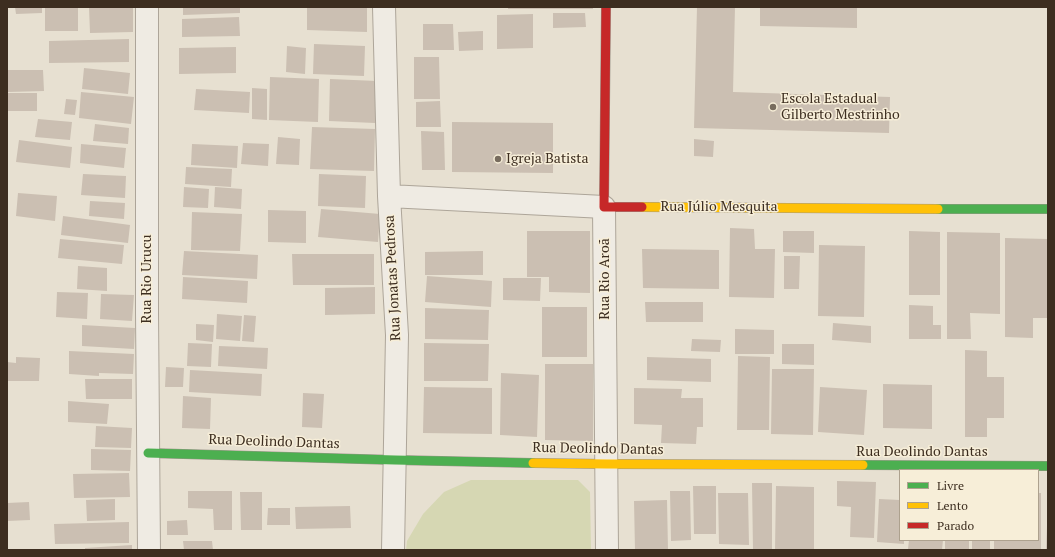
<!DOCTYPE html>
<html>
<head>
<meta charset="utf-8">
<style>
  body { margin:0 }
  #map { position:relative; width:1055px; height:557px; overflow:hidden; background:#e7e0d1; font-family:"PT Serif",serif }
  canvas { display:block }
  .frame { position:absolute; inset:0; border:8px solid #3d2e20; pointer-events:none }
  .legend { position:absolute; left:899px; top:469px; width:140px; height:72px; box-sizing:border-box; background:#f7eed8; border:1px solid #ada18e; margin:0; padding:5px 7px; list-style:none; font-size:12px; color:#3d2e20 }
  .legend li { display:flex; align-items:center; gap:8px; height:20px }
  .legend b { width:20px; border:1px solid #ada18e }
</style>
</head>
<body>
<div id="map">
<canvas width="1055" height="557"></canvas>
<div class="frame"></div>
<ul class="legend">
<li><b style="height:5px;background:#4caf50"></b>Livre</li>
<li><b style="height:5px;background:#ffc107"></b>Lento</li>
<li><b style="height:5px;background:#c62828"></b>Parado</li>
</ul>
</div>
<script>
const ctx = document.querySelector('canvas').getContext('2d');
ctx.lineJoin = 'round';
function paint(path, color) {
  ctx.fillStyle = color;
  ctx.fill(path, 'evenodd');
}
function stroke(path, color, width, dash) {
  ctx.strokeStyle = color;
  ctx.lineWidth = width;
  ctx.lineCap = dash ? 'butt' : 'round';
  ctx.setLineDash(dash || []);
  ctx.stroke(path);
}
function drawText(font, color, halo, rows, align = 'center') {
  ctx.font = font + ' "PT Serif",serif';
  ctx.lineWidth = 3;
  ctx.setLineDash([]);
  ctx.textBaseline = 'middle';
  ctx.strokeStyle = halo;
  ctx.fillStyle = color;
  for (const [text, x, y, turn = 0] of rows) {
    ctx.save();
    ctx.translate(x, y);
    ctx.rotate((+turn || 0) * Math.PI / 180);
    ctx.textAlign = isNaN(turn) ? turn : align;
    if (halo) ctx.strokeText(text, 0, 0);
    ctx.fillText(text, 0, 0);
    ctx.restore();
  }
}
const green = new Path2D(`
  M471,480H578L590,492L591,550H406L407,541L423,514L444,492Z`);
const building = new Path2D(`
  M15,7H42V13L16,14Z
  M45,7H78V31H45Z
  M89,7H133V32L90,33Z
  M183,7H240V13L183,15Z
  M307,7H367V32L307,30Z
  M508,7H593V9H508Z
  M697,7H735L733,92L890,97L889,133L694,128Z
  M760,7H857V28L760,26Z
  M553,13H585L586,27L553,28Z
  M533,14V48L497,49V15Z
  M239,17L240,36L182,37V19Z
  M423,24H453L454,50H423Z
  M483,31V50L459,51L458,32Z
  M129,39V62L49,63V41Z
  M314,44L365,46L364,76L313,74Z
  M287,46L306,48L305,74L286,72Z
  M236,47V73L179,74V48Z
  M414,57H439L440,99H414Z
  M84,68L130,73L128,94L82,89Z
  M8,70H43L44,91L8,92Z
  M270,77L319,79L318,122L269,120Z
  M330,79L377,81L375,123L329,121Z
  M252,88L267,89V120L252,119Z
  M196,89L250,92L249,113L194,110Z
  M81,92L134,97L131,124L79,118Z
  M7,93H37V111H7Z
  M66,99L77,100L75,115L64,114Z
  M440,101L441,127H416V102Z
  M38,119L72,122L70,140L35,137Z
  M452,122L553,123V173L452,172Z
  M95,124L129,128L128,144L93,141Z
  M312,127L375,129L374,171L310,169Z
  M421,131L444,132L445,170H422Z
  M278,137L300,139L299,165L276,164Z
  M694,139L714,141L713,157L694,156Z
  M19,140L72,147L70,168L16,162Z
  M243,143L269,144L268,166L241,164Z
  M81,144L126,148L124,168L80,163Z
  M192,144L238,146L237,168L191,165Z
  M186,167L232,169L231,187L185,184Z
  M83,174L126,176L125,198L81,195Z
  M319,174L366,176L365,208L318,206Z
  M184,187L209,189L208,208L183,207Z
  M215,187L242,189L241,209L214,207Z
  M18,193L57,196L55,221L16,216Z
  M90,201L125,203L124,219L89,216Z
  M321,209L380,214L378,242L318,237Z
  M268,210L306,211V243L268,242Z
  M192,212L242,214L240,251L191,250Z
  M63,216L130,225L128,243L61,235Z
  M730,228L754,229L755,249H775L774,298L729,297Z
  M527,231H590V293L549,292V277H527Z
  M783,231H814V253L783,252Z
  M909,231L940,232V295H909Z
  M947,232L1000,233V314L970,313L971,339H947Z
  M1005,238L1048,239V318H1033V338L1005,337Z
  M60,239L124,245L122,264L58,258Z
  M819,245L865,246L864,317L818,316Z
  M642,249L719,250V289L643,288Z
  M184,251L258,255L257,279L182,275Z
  M483,251V275H425V252Z
  M292,254H374V285H293Z
  M784,256H800L799,289H784Z
  M78,266L107,268V291L77,289Z
  M427,276L492,281L491,307L425,302Z
  M183,277L248,281L247,303L182,299Z
  M503,278H541L540,301L503,300Z
  M375,287V314L325,315V288Z
  M57,292L88,293L87,319L56,317Z
  M101,294L134,295L132,321L100,319Z
  M645,302H703V322H646Z
  M909,305L933,306V325H941V339H909Z
  M542,307H587V357H542Z
  M425,308L489,310L488,340L425,339Z
  M217,314L242,316L240,341L216,339Z
  M244,315L256,316L254,342L242,341Z
  M833,323L871,326V343L832,340Z
  M196,324L214,325L213,342L196,340Z
  M82,325L135,328L134,349L82,346Z
  M735,329L774,330V354H735Z
  M692,339L721,340L720,352L691,351Z
  M188,343L212,344L211,367L187,366Z
  M424,343L489,344L488,381H424Z
  M782,344H814V365L782,364Z
  M219,346L268,348L267,369L218,366Z
  M965,350L987,351V377H1004V418H987V437H965Z
  M69,351L134,354L133,374L99,373V376L69,374Z
  M738,356L770,357L769,430H737Z
  M16,357L40,358L39,381H7V362L16,363Z
  M647,357L711,359V382L647,380Z
  M545,364H593V441L545,440Z
  M166,367L184,368L183,387H165Z
  M772,369H814L813,435L771,434Z
  M190,370L262,374L261,396L189,392Z
  M501,373L539,375L537,437L500,435Z
  M85,379H132V399H86Z
  M883,384L932,385V429L883,428Z
  M424,387L492,388V434L423,433Z
  M820,387L867,390L864,435L818,432Z
  M634,388L682,389L681,398H703V427H697L696,444L661,443L662,425L634,424Z
  M303,393L324,394L322,428L302,427Z
  M183,396L211,398L210,429L182,428Z
  M68,401L109,404L107,424L68,422Z
  M96,426L132,428L131,448L95,447Z
  M91,449L131,450L130,471L91,470Z
  M129,473L130,497L74,498L73,474Z
  M837,481L876,482L874,538L850,537L851,507L837,506Z
  M752,483H772V550H753Z
  M693,486H716V534H694Z
  M776,486L814,487V550H775Z
  M188,491H232V530H214L213,509L188,508Z
  M670,491H690L691,540L671,541Z
  M240,492H262V530H241Z
  M718,493H748L749,545L719,544Z
  M1038,493H1041V550H994V540H1038Z
  M115,499V520L87,521L86,500Z
  M879,499L900,500V540H904V544L877,542Z
  M667,500L668,550H635L634,501Z
  M29,502L30,520L7,521V503Z
  M350,506L351,528L296,529L295,507Z
  M268,508H290V525H267Z
  M187,520L188,535H167V521Z
  M129,522V543L55,544L54,524Z
  M1047,526H1048V550H1046Z
  M909,540H943L942,550L908,549Z
  M945,540H969V550H945Z
  M972,540H990V550H972Z
  M183,541H212L213,550H184Z
  M132,545V550H85V548Z`);
const street = new Path2D(`
  M147,7V313L149,550
  M384,7L389,196L397,335L393,550
  M389,196L604,207L607,550`);
const fast = new Path2D(`
  M938,209H1048
  M148,453L395,460L533,463
  M863,465L1048,466`);
const slow = new Path2D(`
  M642,207L938,209
  M533,463L606,464L863,465`);
const jam = new Path2D(`
  M606,7L604,207H642`);
const markers = [
  [773,107,4,"#786c5e"],
  [498,159,4,"#786c5e"]
];
const poiNames = [
  ["Escola Estadual",781,99],
  ["Gilberto Mestrinho",781,115],
  ["Igreja Batista",506,159]
];
const streetNames = [
  ["Rua Júlio Mesquita",719,207],
  ["Rua Jonatas Pedrosa",393,278,-93],
  ["Rua Rio Urucu",147,279,-90],
  ["Rua Rio Aroã",605,279,-90],
  ["Rua Deolindo Dantas",274,442,2],
  ["Rua Deolindo Dantas",598,449,1],
  ["Rua Deolindo Dantas",922,452]
];
paint(green, '#d6d7b3');
paint(building, '#cbbfb2');
stroke(street, '#ada599', 24);
stroke(fast, '#9c958a', 10);
stroke(slow, '#9c958a', 10);
stroke(jam, '#9c958a', 10);
stroke(street, '#efebe3', 22);
stroke(fast, '#4caf50', 9);
stroke(slow, '#ffc107', 9);
stroke(jam, '#c62828', 9);
for (const [x, y, r, color] of markers) {
  const dot = new Path2D();
  dot.arc(x, y, r, 0, 2 * Math.PI);
  ctx.fillStyle = color;
  ctx.fill(dot);
  stroke(dot, '#f7eed8', 1.5);
}
drawText('14px', '#3d2e20', '#f7eed8', poiNames, 'left');
drawText('14px', '#3d2e20', '#f7eed8', streetNames);
</script>
</body>
</html>
